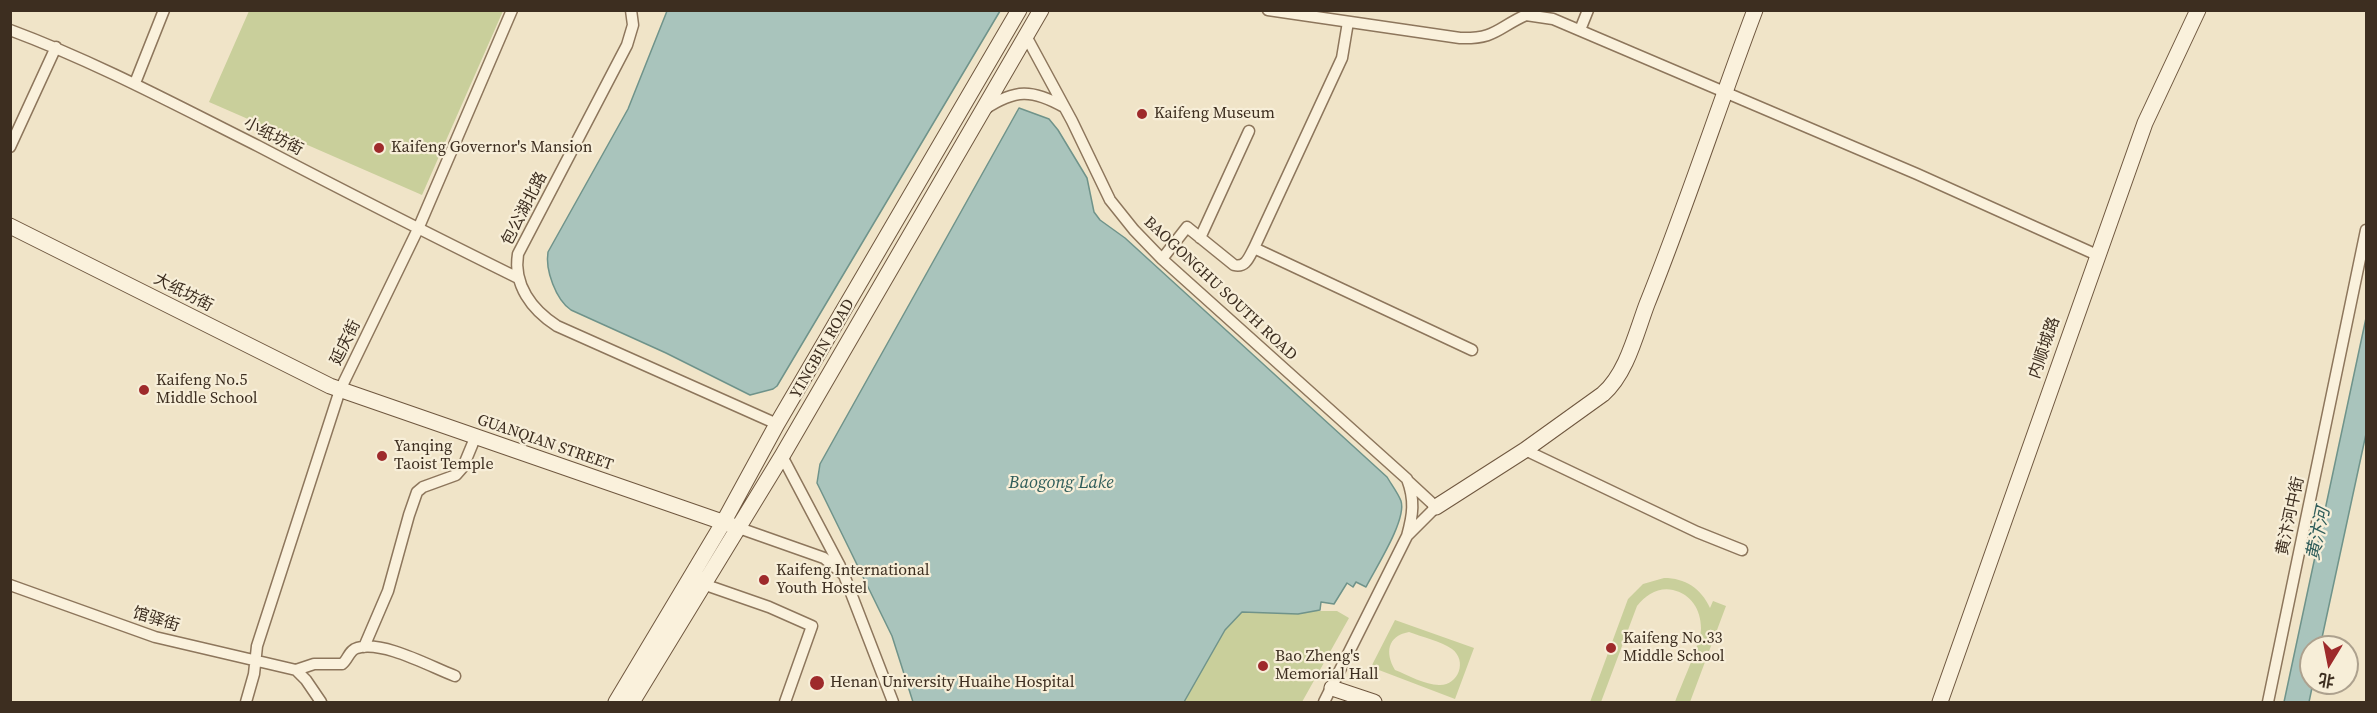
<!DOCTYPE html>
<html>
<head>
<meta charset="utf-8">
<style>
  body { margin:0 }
  #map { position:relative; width:2377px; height:713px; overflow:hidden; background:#f0e4c8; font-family:"Source Serif 4","Noto Sans SC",serif }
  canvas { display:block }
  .frame { position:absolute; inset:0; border:12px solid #3d2e20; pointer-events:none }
  .north { position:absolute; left:2299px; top:635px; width:60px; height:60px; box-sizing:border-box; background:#f7eed8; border:2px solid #ada18e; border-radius:50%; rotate:190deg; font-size:16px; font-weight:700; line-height:24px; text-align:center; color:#3d2e20 }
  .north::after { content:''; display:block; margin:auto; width:21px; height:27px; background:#9e2a2b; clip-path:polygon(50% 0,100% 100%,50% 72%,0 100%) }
</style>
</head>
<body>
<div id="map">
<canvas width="2377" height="713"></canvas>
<div class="frame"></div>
<div class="north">北</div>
</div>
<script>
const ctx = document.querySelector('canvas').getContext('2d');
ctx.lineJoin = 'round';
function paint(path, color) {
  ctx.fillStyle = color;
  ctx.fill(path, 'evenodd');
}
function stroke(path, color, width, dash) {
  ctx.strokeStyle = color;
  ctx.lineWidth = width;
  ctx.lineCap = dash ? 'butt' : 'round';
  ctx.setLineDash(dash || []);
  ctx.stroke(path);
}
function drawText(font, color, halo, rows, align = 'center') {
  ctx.font = font + ' "Source Serif 4","Noto Sans SC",serif';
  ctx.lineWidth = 4.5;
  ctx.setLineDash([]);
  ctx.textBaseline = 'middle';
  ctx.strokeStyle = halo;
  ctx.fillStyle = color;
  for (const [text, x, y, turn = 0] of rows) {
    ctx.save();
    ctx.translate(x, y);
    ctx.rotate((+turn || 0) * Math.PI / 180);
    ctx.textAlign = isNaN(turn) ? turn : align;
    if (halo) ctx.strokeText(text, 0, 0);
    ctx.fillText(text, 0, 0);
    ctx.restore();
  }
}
const green = new Path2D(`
  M249,11H503L422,195L209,102Z
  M1664,578C1685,578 1701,588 1710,608L1713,601L1726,606L1690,702H1675C1680,688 1702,640 1701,628C1701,610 1691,594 1673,590C1658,587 1646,595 1637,606L1601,702H1590L1628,599L1643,584Z
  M1310,611H1337L1349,618L1302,702H1184L1225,630L1242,612L1298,614Z
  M1395,620L1474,648L1455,699L1371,667ZM1409,632C1422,637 1441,641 1452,649C1468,661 1458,686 1439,685C1425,685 1408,675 1395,670C1385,653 1387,636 1409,632Z`);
const water = new Path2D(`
  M667,11H1000L777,386L773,389L750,395L666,353L571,310C556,300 545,270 548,252L628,109Z
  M1019,108L1049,119L1058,130L1087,178L1094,212L1100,220L1125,238L1387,477C1391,484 1398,493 1401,501C1407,520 1375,569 1366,587L1356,582L1353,587L1347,583L1334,604L1321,602L1320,610L1298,614L1242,612L1225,630L1184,702H913L892,636L817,483L820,464Z
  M2366,318V434L2320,647H2311V683H2313L2309,702H2284Z`);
const street = new Path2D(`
  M631,10L633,25L627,45L518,254C513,285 532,310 557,326L777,424
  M1268,10L1460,38C1496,39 1497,28 1526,15L1553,19L1917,174L2097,255
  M10,30C96,62 176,105 258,146C344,191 431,235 518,278
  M1580,30L1588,10
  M1026,36L1072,121L1110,200L1134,230L1162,259L1407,479C1415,500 1413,515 1407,536
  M135,83L164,10
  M985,109C1015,89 1032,89 1064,107
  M10,147L56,47
  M1200,238L1249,131
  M1254,248L1342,58L1348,22
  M1162,259L1187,227L1234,265C1246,268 1249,257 1254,248L1472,350
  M1525,450L1697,532L1742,550
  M782,456L840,566
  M739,528L824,558L844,575L893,702
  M703,584L769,607L812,626L785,702
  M10,585L155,637L296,670L306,680L321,702
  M364,647L388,591L409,515L417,492L423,487L456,475L463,467L475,438
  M296,670L314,664H342C348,660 349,650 357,648C383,640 431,667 455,676
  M246,702L254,674L257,646L340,390L418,229L512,10
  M1324,702L1407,536L1436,507L1409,482
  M2268,702L2366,230`);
const secondary = new Path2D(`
  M10,226L330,386L731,525
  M1436,507L1525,450L1603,394C1627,373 1636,333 1647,304C1686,207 1718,108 1755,10
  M1332,688L1374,702
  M616,702L723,523L777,424L1019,10
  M632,702L782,456L1041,10
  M1940,702L2145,123L2198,10`);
const markers = [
  [1142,114,6,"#9e2a2b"],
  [379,148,6,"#9e2a2b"],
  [144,390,6,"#9e2a2b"],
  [382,456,6,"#9e2a2b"],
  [764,580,6,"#9e2a2b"],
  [1611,648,6,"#9e2a2b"],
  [1263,666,6,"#9e2a2b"],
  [817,683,8,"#9e2a2b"]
];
const poiNames = [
  ["Kaifeng Museum",1154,114],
  ["Kaifeng Governor's Mansion",391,148],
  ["Kaifeng No.5",156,381],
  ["Middle School",156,399],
  ["Yanqing",394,447],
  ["Taoist Temple",394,465],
  ["Kaifeng International",776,571],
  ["Youth Hostel",776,589],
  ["Kaifeng No.33",1623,639],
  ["Middle School",1623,657],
  ["Bao Zheng's",1275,657],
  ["Memorial Hall",1275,675],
  ["Henan University Huaihe Hospital",830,683]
];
const streetNames = [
  ["小纸坊街",273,137,27],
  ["包公湖北路",525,209,-63],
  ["BAOGONGHU SOUTH ROAD",1220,289,43],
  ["大纸坊街",183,293,27],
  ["延庆街",346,343,-64],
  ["内顺城路",2045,348,-71],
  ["YINGBIN ROAD",823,349,-60],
  ["GUANQIAN STREET",545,443,19],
  ["黄汴河中街",2291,516,-78],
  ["馆驿街",156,620,17]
];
const waterNames = [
  ["Baogong Lake",1061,483],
  ["黄汴河",2319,534,-78]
];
paint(green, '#c9cf9b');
paint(water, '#a9c4bc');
stroke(water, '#6f938a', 1.5);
stroke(street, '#8d765c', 13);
stroke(secondary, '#6f573f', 17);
stroke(street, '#faf1dc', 10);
stroke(secondary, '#faf1dc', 15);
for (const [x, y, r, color] of markers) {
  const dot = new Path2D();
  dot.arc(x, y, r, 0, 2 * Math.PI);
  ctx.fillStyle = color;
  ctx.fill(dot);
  stroke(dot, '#f7eed8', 2);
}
drawText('16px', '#3d2e20', '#f7eed8', poiNames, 'left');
drawText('16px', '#3d2e20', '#f7eed8', streetNames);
drawText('italic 18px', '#2f5d5a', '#f7eed8', waterNames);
</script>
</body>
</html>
